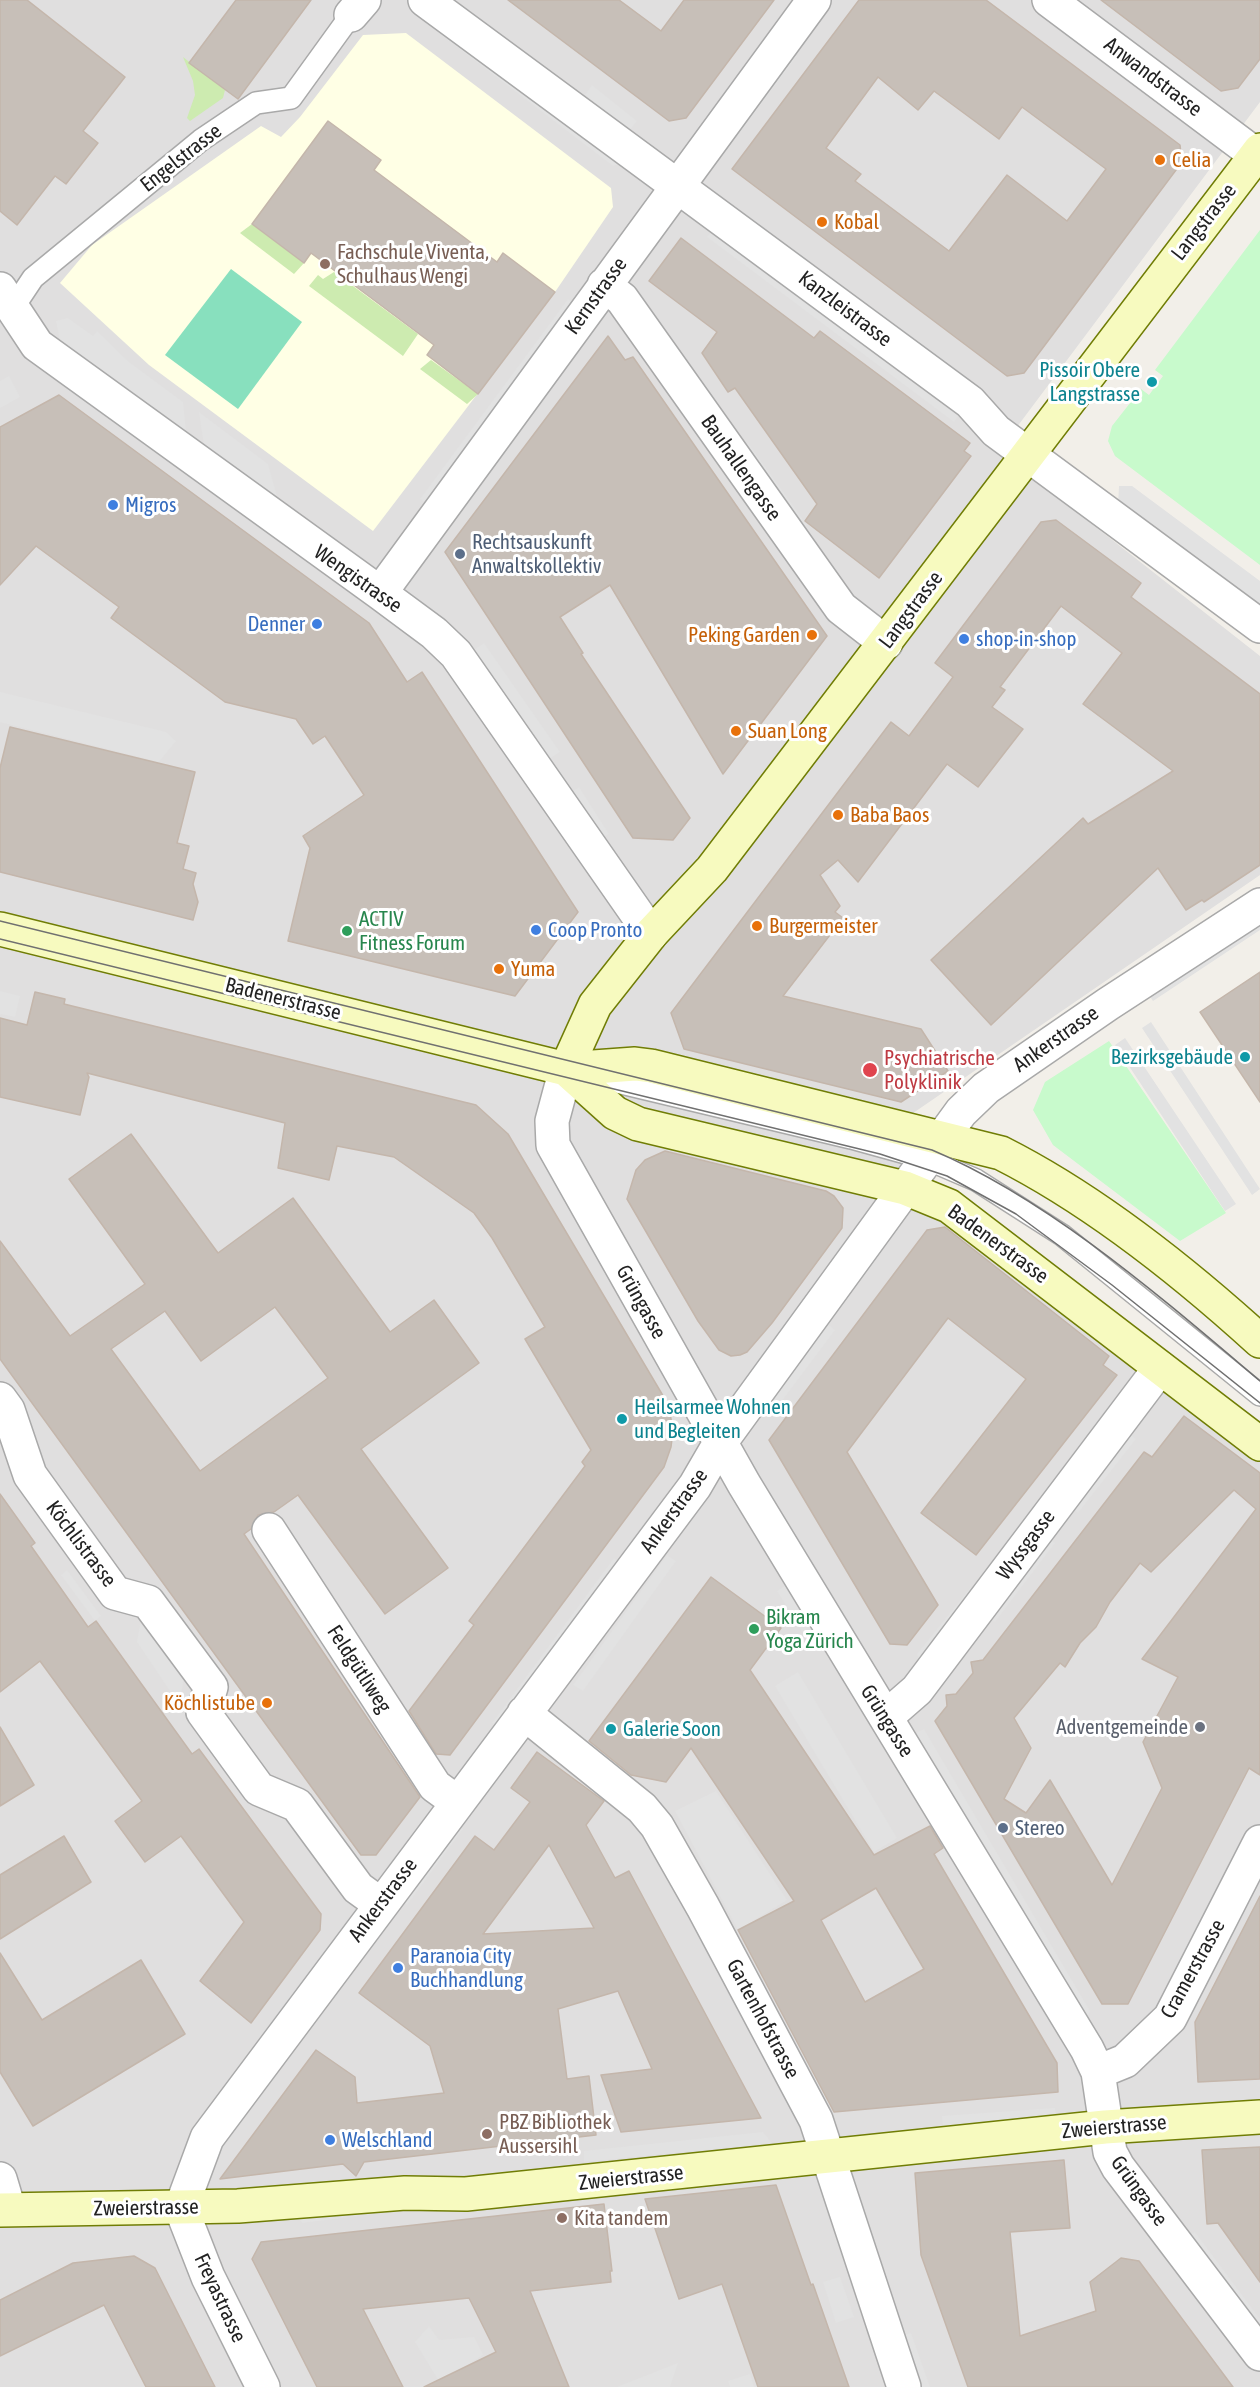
<!DOCTYPE html>
<html>
<head>
<meta charset="utf-8">
<style>
  body { margin:0 }
  canvas { display:block; background:#f2efe9 }
</style>
</head>
<body>
<canvas width="1260" height="2387"></canvas>
<script>
const ctx = document.querySelector('canvas').getContext('2d');
ctx.lineJoin = 'round';
function paint(path, color) {
  ctx.fillStyle = color;
  ctx.fill(path, 'evenodd');
}
function stroke(path, color, width, dash) {
  ctx.strokeStyle = color;
  ctx.lineWidth = width;
  ctx.lineCap = dash ? 'butt' : 'round';
  ctx.setLineDash(dash || []);
  ctx.stroke(path);
}
function drawText(font, color, halo, rows, align = 'center') {
  ctx.font = font + ' "Asap Condensed",sans-serif';
  ctx.lineWidth = 6;
  ctx.setLineDash([]);
  ctx.textBaseline = 'middle';
  ctx.strokeStyle = halo;
  ctx.fillStyle = color;
  for (const [text, x, y, turn = 0] of rows) {
    ctx.save();
    ctx.translate(x, y);
    ctx.rotate((+turn || 0) * Math.PI / 180);
    ctx.textAlign = isNaN(turn) ? turn : align;
    if (halo) ctx.strokeText(text, 0, 0);
    ctx.fillText(text, 0, 0);
    ctx.restore();
  }
}
const residential = new Path2D(`
  M0,0H1260V102L999,451L1260,656V875L903,1120V1193L1260,1456V2387H0Z`);
const education = new Path2D(`
  M406,33L611,188L613,207L555,292L373,531L149,365L60,283L92,245L261,126L281,137L300,117L363,35Z`);
const grass = new Path2D(`
  M183,57L225,90L223,98L190,121L187,118L195,95L193,81Z
  M252,224L304,263L294,274L240,233Z
  M334,272L418,334L403,356L309,286L318,275L323,279Z
  M431,360L478,394L467,404L420,369Z`);
const park = new Path2D(`
  M1260,230V565L1115,456L1108,441L1112,426L1141,389L1149,395L1163,376L1155,370Z
  M1109,1041L1226,1213L1180,1241L1053,1145L1033,1110L1045,1082Z`);
const pitch = new Path2D(`
  M231,269L302,322L238,409L165,355Z`);
const parking = new Path2D(`
  M429,12L626,162L613,166L423,21Z
  M788,50L797,56L738,135L729,129Z
  M592,85L637,121L629,131L585,95Z
  M715,228L961,412L954,422L707,237Z
  M568,299L577,306L430,506L420,499Z
  M68,318L93,336L97,331L129,362L183,402L187,442L61,345L56,321Z
  M9,376L20,397L0,408V381Z
  M199,412L268,464L279,504L205,452Z
  M748,443L807,525L799,533L740,449Z
  M1119,486H1132L1260,581V612L1118,506Z
  M484,643L560,752L546,761L471,652Z
  M0,692L166,732L176,741L159,762L0,722Z
  M579,787L609,834L599,840L569,794Z
  M1260,918V930L1153,1001L1147,992Z
  M0,991L20,996L15,1017L0,1014Z
  M1151,1022L1260,1189L1252,1195L1142,1028Z
  M1125,1038L1236,1204L1225,1211L1115,1045Z
  M826,1323L835,1330L781,1402L769,1401Z
  M1128,1433L1136,1439L1078,1513L1071,1507Z
  M1047,1537L1055,1543L995,1622L987,1615Z
  M667,1555L676,1561L583,1691L573,1685Z
  M614,1558L623,1565L501,1729L492,1723Z
  M67,1570L101,1616L95,1621L61,1575Z
  M788,1584L822,1639L811,1646L777,1591Z
  M970,1588L977,1593L922,1664L917,1654Z
  M141,1619L185,1669L181,1696L170,1691L137,1642Z
  M798,1672L897,1838L874,1852L775,1686Z
  M924,1729L1090,2011L1084,2023L914,1734Z
  M716,1791L787,1900L738,1930L675,1811Z
  M455,1823L463,1829L407,1905L399,1899Z
  M1055,2108L1056,2118L943,2126L942,2116Z
  M763,2132L772,2143L584,2162V2151Z
  M400,2199L401,2211L302,2223L294,2212Z
  M1195,2232L1260,2319V2338L1185,2238Z
  M840,2277L854,2317L836,2323L823,2282Z
  M429,2326L439,2340L474,2337L483,2355L440,2383L415,2342Z
  M911,2333L930,2387H918L900,2336Z
  M678,2363L670,2387H617Z
  M750,2374L754,2387H730L728,2381Z`);
const building = new Path2D(`
  M0,0H27L125,77L83,131L98,143L66,184L55,176L17,225L0,211Z
  M236,0H311L238,99L189,63Z
  M508,0H619L661,31L684,0H774L686,118L669,121Z
  M859,0H986L1180,145L1182,162L1024,373L1007,376L732,169ZM878,77L918,110L934,91L999,139L1022,107L1106,169L1067,221L1007,175L949,251L855,181L861,174L826,148Z
  M1101,0H1260V59L1238,88L1221,91Z
  M328,121L381,160L374,170L497,262L503,253L555,292L478,394L427,355L434,345L311,253L304,263L252,224Z
  M681,238L814,338L820,331L970,443L964,451L971,456L879,578L805,521L817,504L735,388L728,392L702,353L717,332L649,281Z
  M608,336L625,360L633,357L827,636L723,774L610,585L560,617L583,653L581,654L690,818L673,840L633,838L445,552Z
  M59,395L369,623L407,682L422,672L578,912L515,996L288,941L310,848L303,836L364,795L325,736L313,744L296,719L225,702L111,618L119,607L36,546L0,585V427Z
  M1056,520L1141,583L1131,597L1260,694V865L1204,902L1202,900L1186,910L1158,868L991,1025L931,960L1083,818L1088,824L1173,771L1083,704L1122,653L1061,606L1000,687L1005,690L992,707L1023,729L978,787L947,764L858,882L838,860L820,875L840,906L835,912L843,918L783,996L921,1029L948,1071L901,1102L684,1049L671,1013L891,722L909,736L953,677L935,663L1041,522Z
  M10,727L195,772L177,843L189,846L183,869L196,873L193,884L198,902L193,920L0,872V768Z
  M1260,972V1102L1200,1012Z
  M35,992L65,999L64,1004L476,1105L508,1134L662,1394L669,1407L673,1431L671,1447L664,1467L450,1755L436,1754L409,1711L474,1625L469,1621L585,1466L582,1462L591,1450L525,1339L545,1327L492,1238L474,1213L394,1157L337,1146L329,1180L278,1168L285,1123L87,1073L89,1077L80,1115L0,1097V1018L27,1025Z
  M131,1134L218,1253L293,1198L390,1332L434,1300L479,1363L361,1449L448,1568L385,1614L298,1495L274,1512L258,1515L251,1529L244,1534L420,1797L376,1855H361L0,1359V1241L70,1336L145,1284L69,1179ZM275,1307L328,1378L200,1471L111,1349L165,1311L201,1361Z
  M665,1151L826,1191L834,1196L843,1208L842,1228L772,1323L747,1352L740,1355L731,1356L719,1350L698,1321L627,1199L636,1170L645,1160Z
  M945,1227L1109,1356L1103,1365L1117,1375L976,1555L921,1513L1026,1379L948,1318L847,1452L938,1605L907,1645L890,1644L769,1440L927,1230Z
  M1184,1416L1260,1473V1775L1249,1768L1128,2004H1102L935,1721L947,1706L946,1695L956,1694L973,1673L971,1662L983,1660L1144,1452L1152,1457ZM1234,1490L1256,1509L1142,1659L1178,1677L1143,1742L1162,1788L1112,1885L1050,1780L1026,1813L1004,1799L1031,1748L1014,1718L1060,1663L1065,1667L1080,1643L1096,1627L1110,1602L1140,1563L1151,1572Z
  M0,1494L35,1543L31,1546L88,1627L96,1621L192,1754L199,1749L321,1914L320,1930L251,2023L200,1981L244,1922L181,1836L145,1862L115,1821L142,1801L40,1661L0,1692Z
  M711,1577L781,1628L750,1670L874,1855L930,1826L943,1848L934,1854L1057,2063L1058,2092L834,2112L738,1930L794,1901L691,1748L666,1782L631,1775L589,1741ZM876,1888L924,1969L865,2002L821,1920Z
  M0,1727L34,1785L0,1806Z
  M537,1752L604,1801L586,1825L615,1878L629,1871L761,2118L621,2132L601,2075L652,2069L618,1991L558,2009L567,2079L589,2076L596,2135L364,2162L356,2176L343,2164L220,2179L316,2050L355,2077L357,2103L444,2093L430,2046L359,1993L475,1836L494,1850L530,1802L511,1788ZM549,1845L594,1928L483,1934Z
  M64,1836L91,1882L0,1939V1875Z
  M1260,1896V2079L1198,2082L1195,2022Z
  M0,1953L42,2020L141,1960L185,2034L33,2126L0,2072Z
  M1260,2147V2282L1218,2223L1207,2224L1202,2150Z
  M1064,2160L1070,2228L1010,2232L1020,2336L1096,2311L1090,2282L1121,2258L1139,2261L1233,2387H968L921,2255L915,2173Z
  M776,2185L811,2285L813,2284L849,2387H758L722,2284L679,2299L645,2199Z
  M604,2204L612,2271H610L611,2282L530,2291L569,2387H424L496,2352L469,2298L363,2309L403,2387H317L252,2259L261,2242Z
  M134,2256L155,2268L215,2387H146L104,2305L0,2356V2300L73,2263Z`);
const lane = new Path2D(`
  M13,308L33,278L201,140L256,103L291,98L351,15
  M592,1076L851,1138L927,1159L976,1180L1062,1235L1260,1395`);
const street = new Path2D(`
  M425,0L970,402L996,431L1260,626
  M1049,0L1256,155
  M351,15L364,0
  M604,285L622,299L841,608L886,643
  M0,289L37,345L380,593L434,633L456,654L651,934
  M380,593L814,0
  M566,1069L552,1121L553,1145L744,1484L1087,2049L1098,2072L1110,2152L1118,2167L1260,2354
  M0,1399L8,1410L30,1475L115,1593L148,1602L211,1687L203,1712L259,1789L297,1805L358,1888L380,1904
  M269,1530L435,1786L457,1802
  M524,1713L642,1808L657,1826L703,1907L816,2120L904,2387
  M886,1717L917,1690L1160,1368
  M1098,2072L1125,2061L1170,2018L1260,1842
  M0,2179L9,2209
  M263,2387L208,2277L181,2208L207,2138L695,1486L720,1443L961,1112L986,1088L1108,1004L1260,905`);
const secondary = new Path2D(`
  M0,929L566,1069L635,1064L651,1066L1001,1153C1094,1200 1183,1271 1260,1341
  M566,1069L595,1005L651,934L712,869L1260,150
  M566,1069L615,1113L638,1124L905,1188L949,1206L1260,1444
  M0,2210L238,2206L405,2193L466,2194L1105,2127L1260,2117`);
const tram = new Path2D(`
  M0,921L932,1150C1049,1199 1163,1299 1260,1381
  M0,939L880,1154L947,1176L1016,1214L1112,1285L1260,1403`);
const markers = [
  [1160,160,6,"#e8710a"],
  [822,222,6,"#e8710a"],
  [325,264,6,"#8d6e63"],
  [1152,382,6,"#0f9aa8"],
  [113,505,6,"#3f7fe0"],
  [460,554,6,"#5c6f8a"],
  [317,624,6,"#3f7fe0"],
  [812,635,6,"#e8710a"],
  [964,639,6,"#3f7fe0"],
  [736,731,6,"#e8710a"],
  [838,815,6,"#e8710a"],
  [757,926,6,"#e8710a"],
  [536,930,6,"#3f7fe0"],
  [347,931,6,"#2e9e5b"],
  [499,969,6,"#e8710a"],
  [1245,1057,6,"#0f9aa8"],
  [870,1070,8,"#e0444e"],
  [622,1419,6,"#0f9aa8"],
  [754,1629,6,"#2e9e5b"],
  [267,1703,6,"#e8710a"],
  [1200,1727,6,"#6b7280"],
  [611,1729,6,"#0f9aa8"],
  [1003,1828,6,"#5c6f8a"],
  [398,1968,6,"#3f7fe0"],
  [487,2134,6,"#8d6e63"],
  [330,2140,6,"#3f7fe0"],
  [562,2218,6,"#8d6e63"]
];
const streetNames = [
  ["Anwandstrasse",1153,77,37],
  ["Engelstrasse",181,158,-38],
  ["Langstrasse",1204,222,-52],
  ["Kernstrasse",596,296,-54],
  ["Kanzleistrasse",845,309,37],
  ["Bauhallengasse",741,468,55],
  ["Wengistrasse",358,579,35],
  ["Langstrasse",911,610,-53],
  ["Badenerstrasse",283,999,14],
  ["Ankerstrasse",1056,1039,-35],
  ["Badenerstrasse",998,1244,36],
  ["Grüngasse",641,1302,61],
  ["Ankerstrasse",674,1511,-54],
  ["Köchlistrasse",81,1544,53],
  ["Wyssgasse",1026,1545,-53],
  ["Feldgütliweg",359,1669,57],
  ["Grüngasse",887,1721,58],
  ["Ankerstrasse",383,1900,-53],
  ["Cramerstrasse",1193,1969,-61],
  ["Gartenhofstrasse",763,2019,62],
  ["Zweierstrasse",1114,2127,-5],
  ["Zweierstrasse",631,2178,-6],
  ["Grüngasse",1139,2191,54],
  ["Zweierstrasse",146,2208,-1],
  ["Freyastrasse",220,2298,65]
];
const foodNames = [
  ["Celia",1172,160],
  ["Kobal",834,222],
  ["Peking Garden",800,635,"right"],
  ["Suan Long",748,731],
  ["Baba Baos",850,815],
  ["Burgermeister",769,926],
  ["Yuma",511,969],
  ["Köchlistube",255,1703,"right"]
];
const educationNames = [
  ["Fachschule Viventa,",337,252],
  ["Schulhaus Wengi",337,276],
  ["PBZ Bibliothek",499,2122],
  ["Aussersihl",499,2146],
  ["Kita tandem",574,2218]
];
const cultureNames = [
  ["Pissoir Obere",1140,370],
  ["Langstrasse",1140,394],
  ["Bezirksgebäude",1233,1057],
  ["Heilsarmee Wohnen",634,1407,"left"],
  ["und Begleiten",634,1431,"left"],
  ["Galerie Soon",623,1729,"left"]
];
const shopNames = [
  ["Migros",125,505],
  ["Denner",305,624,"right"],
  ["shop-in-shop",976,639],
  ["Coop Pronto",548,930],
  ["Paranoia City",410,1956],
  ["Buchhandlung",410,1980],
  ["Welschland",342,2140]
];
const serviceNames = [
  ["Rechtsauskunft",472,542],
  ["Anwaltskollektiv",472,566],
  ["Stereo",1015,1828]
];
const leisureNames = [
  ["ACTIV",359,919],
  ["Fitness Forum",359,943],
  ["Bikram",766,1617],
  ["Yoga Zürich",766,1641]
];
const healthNames = [
  ["Psychiatrische",884,1058],
  ["Polyklinik",884,1082]
];
const worshipNames = [
  ["Adventgemeinde",1188,1727]
];
paint(residential, '#e0dfdf');
paint(education, '#ffffe5');
paint(grass, '#cdebb0');
paint(park, '#c8facc');
paint(pitch, '#88e0be');
paint(parking, '#e2e2e2');
paint(building, '#c7bfb8');
stroke(building, '#c4b6ab', 1.5);
stroke(lane, '#a9a9a9', 24);
stroke(street, '#a9a9a9', 36);
stroke(secondary, '#707d05', 36);
stroke(lane, '#fff', 21);
stroke(street, '#fff', 33);
stroke(secondary, '#f7fabf', 33);
stroke(tram, '#707070', 1.5);
for (const [x, y, r, color] of markers) {
  const dot = new Path2D();
  dot.arc(x, y, r, 0, 2 * Math.PI);
  ctx.fillStyle = color;
  ctx.fill(dot);
  stroke(dot, '#fff', 2);
}
drawText('21px', '#222', '#fff', streetNames);
drawText('21px', '#c56008', '#fff', foodNames, 'left');
drawText('21px', '#785e54', '#fff', educationNames, 'left');
drawText('21px', '#0d838f', '#fff', cultureNames, 'right');
drawText('21px', '#366cbe', '#fff', shopNames, 'left');
drawText('21px', '#4e5e75', '#fff', serviceNames, 'left');
drawText('21px', '#27864d', '#fff', leisureNames, 'left');
drawText('21px', '#be3a42', '#fff', healthNames, 'left');
drawText('21px', '#5b616d', '#fff', worshipNames, 'right');
</script>
</body>
</html>
